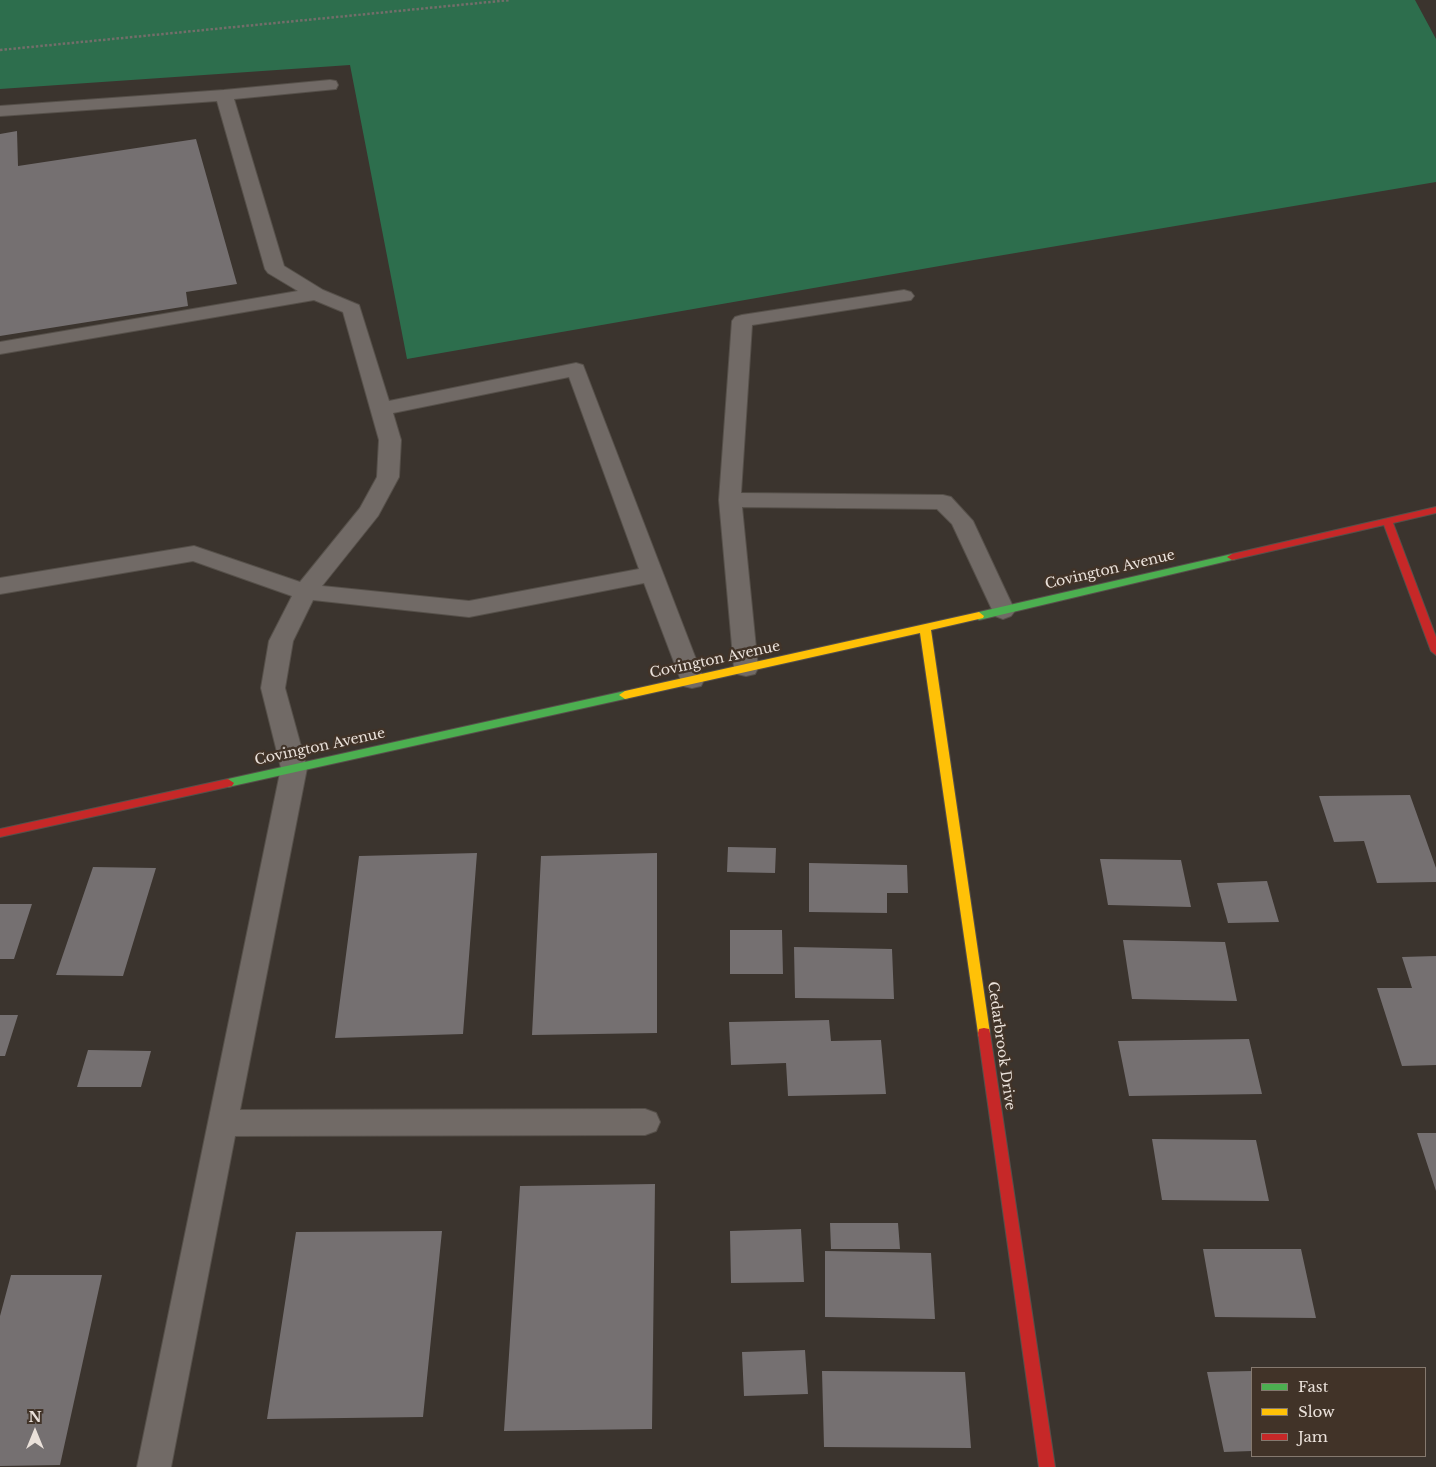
<!DOCTYPE html>
<html>
<head>
<meta charset="utf-8">
<style>
  body { margin:0 }
  #map { position:relative; width:1436px; height:1467px; overflow:hidden; background:#3b342e; font-family:"Libre Baskerville",serif }
  canvas { display:block }
  .legend { position:absolute; left:1251px; top:1367px; width:175px; height:90px; box-sizing:border-box; background:#413328; border:1px solid #85796f; margin:0; padding:6px 9px; list-style:none; font-size:15px; color:#eae1da }
  .legend li { display:flex; align-items:center; gap:10px; height:25px }
  .legend b { width:25px; border:1px solid #85796f }
  .north { position:absolute; left:10px; top:1407px; width:50px; height:50px; -webkit-text-stroke:4px #413328; paint-order:stroke; rotate:0deg; font-size:14px; font-weight:700; line-height:20px; text-align:center; color:#eae1da }
  .north::after { content:''; display:block; margin:auto; width:18px; height:22px; background:#eae1da; clip-path:polygon(50% 0,100% 100%,50% 72%,0 100%) }
</style>
</head>
<body>
<div id="map">
<canvas width="1436" height="1467"></canvas>
<ul class="legend">
<li><b style="height:6px;background:#4caf50"></b>Fast</li>
<li><b style="height:6px;background:#ffc107"></b>Slow</li>
<li><b style="height:6px;background:#c62828"></b>Jam</li>
</ul>
<div class="north">N</div>
</div>
<script>
const ctx = document.querySelector('canvas').getContext('2d');
ctx.lineJoin = 'round';
function paint(path, color) {
  ctx.fillStyle = color;
  ctx.fill(path, 'evenodd');
}
function stroke(path, color, width, dash) {
  ctx.strokeStyle = color;
  ctx.lineWidth = width;
  ctx.lineCap = dash ? 'butt' : 'round';
  ctx.setLineDash(dash || []);
  ctx.stroke(path);
}
function drawText(font, color, halo, rows, align = 'center') {
  ctx.font = font + ' "Libre Baskerville",serif';
  ctx.lineWidth = 5;
  ctx.setLineDash([]);
  ctx.textBaseline = 'middle';
  ctx.strokeStyle = halo;
  ctx.fillStyle = color;
  for (const [text, x, y, turn = 0] of rows) {
    ctx.save();
    ctx.translate(x, y);
    ctx.rotate((+turn || 0) * Math.PI / 180);
    ctx.textAlign = isNaN(turn) ? turn : align;
    if (halo) ctx.strokeText(text, 0, 0);
    ctx.fillText(text, 0, 0);
    ctx.restore();
  }
}
const forest = new Path2D(`
  M0,0H1415L1436,39V182L974,260L407,359L350,65L0,89Z`);
const building = new Path2D(`
  M17,131L18,166L196,139L237,284L186,292L188,306L0,336V134Z
  M1410,795L1436,868V882L1377,883L1364,841L1334,842L1319,796Z
  M728,847L776,848L775,873L727,872Z
  M477,853L463,1034L335,1038L359,856Z
  M657,853V1033L532,1035L541,856Z
  M1100,859L1181,860L1191,907L1108,905Z
  M809,863L907,865L908,893H887V913L809,912Z
  M93,867L156,868L123,976L56,975Z
  M1267,881L1279,922L1228,923L1217,883Z
  M0,904H32L14,959H0Z
  M730,930H782L783,974H730Z
  M1123,940L1225,942L1237,1001L1132,999Z
  M794,947L892,949L894,999L795,998Z
  M1436,956V1065L1402,1066L1377,988H1412L1402,957Z
  M0,1015H18L5,1056H0Z
  M829,1020L831,1041L881,1040L886,1094L788,1096L786,1063L731,1065L729,1022Z
  M1249,1039L1262,1094L1129,1096L1118,1041Z
  M88,1050L151,1051L141,1087H77Z
  M1417,1133H1436V1191Z
  M1152,1139L1256,1140L1269,1201L1162,1200Z
  M655,1184L652,1429L504,1431L520,1186Z
  M830,1223H898L900,1249H831Z
  M801,1229L804,1282L731,1283L730,1231Z
  M442,1231L423,1417L267,1419L296,1232Z
  M1203,1249H1301L1316,1318L1215,1317Z
  M825,1251L931,1253L935,1319L825,1317Z
  M11,1275H102L60,1465L0,1466V1316Z
  M805,1350L808,1394L744,1396L742,1352Z
  M822,1371L965,1372L971,1448L824,1447Z
  M1252,1371V1451L1224,1452L1207,1372Z`);
const path = new Path2D(`
  M0,50L510,0`);
const lane = new Path2D(`
  M330,80L336,81L338,85L336,89L234,99L284,266L323,290L359,305L389,401L576,363L583,365L704,680L701,686L692,688L683,686L644,583L469,617L313,600L293,641L285,688L307,768L240,1110L645,1109L656,1113L660,1122L656,1131L645,1135L235,1136L171,1467H137L281,768L261,688L269,641L292,596L193,561L0,594V578L194,546L300,582L360,508L377,477L379,440L343,312L314,300L0,354V342L298,291L268,273L265,269L217,101L0,116V106L224,90ZM569,377L639,569L469,601L322,586L378,516L399,477L401,440L393,413Z
  M904,290L911,292L914,296L911,300L752,325L741,493L943,495L951,497L973,521L1015,611L1011,616L1003,619L995,616L952,524L937,509L742,507L758,668L755,674L746,676L737,674L734,668L719,500L732,321L735,317L742,315Z`);
const fast = new Path2D(`
  M1232,554L1237,557L1236,559L979,620L974,616L979,612Z
  M625,691L631,695L629,698L228,787L222,783L228,779Z`);
const slow = new Path2D(`
  M979,612L984,616L983,618L931,630L990,1033L989,1037L984,1038L979,1037L978,1033L920,633L625,699L619,695L625,691Z`);
const jam = new Path2D(`
  M1436,507V513L1393,523L1436,637V655L1431,651L1384,525L1232,560L1227,557L1232,554Z
  M228,779L234,783L232,786L0,837V829Z
  M984,1028L989,1029L990,1033L1055,1467H1039L978,1033L979,1029Z`);
const streetNames = [
  ["Covington Avenue",1110,570,-13],
  ["Covington Avenue",715,660,-12],
  ["Covington Avenue",320,747,-12],
  ["Cedarbrook Drive",1001,1046,82]
];
paint(forest, '#2d6e4d');
paint(building, '#757071');
stroke(lane, '#56504a', 2);
stroke(fast, '#56504a', 2);
stroke(slow, '#56504a', 2);
stroke(jam, '#56504a', 2);
stroke(path, '#736e6a', 2.5, [2.5, 2]);
paint(lane, '#716a66');
paint(fast, '#4caf50');
paint(slow, '#ffc107');
paint(jam, '#c62828');
drawText('14px', '#eae1da', '#413328', streetNames);
</script>
</body>
</html>
